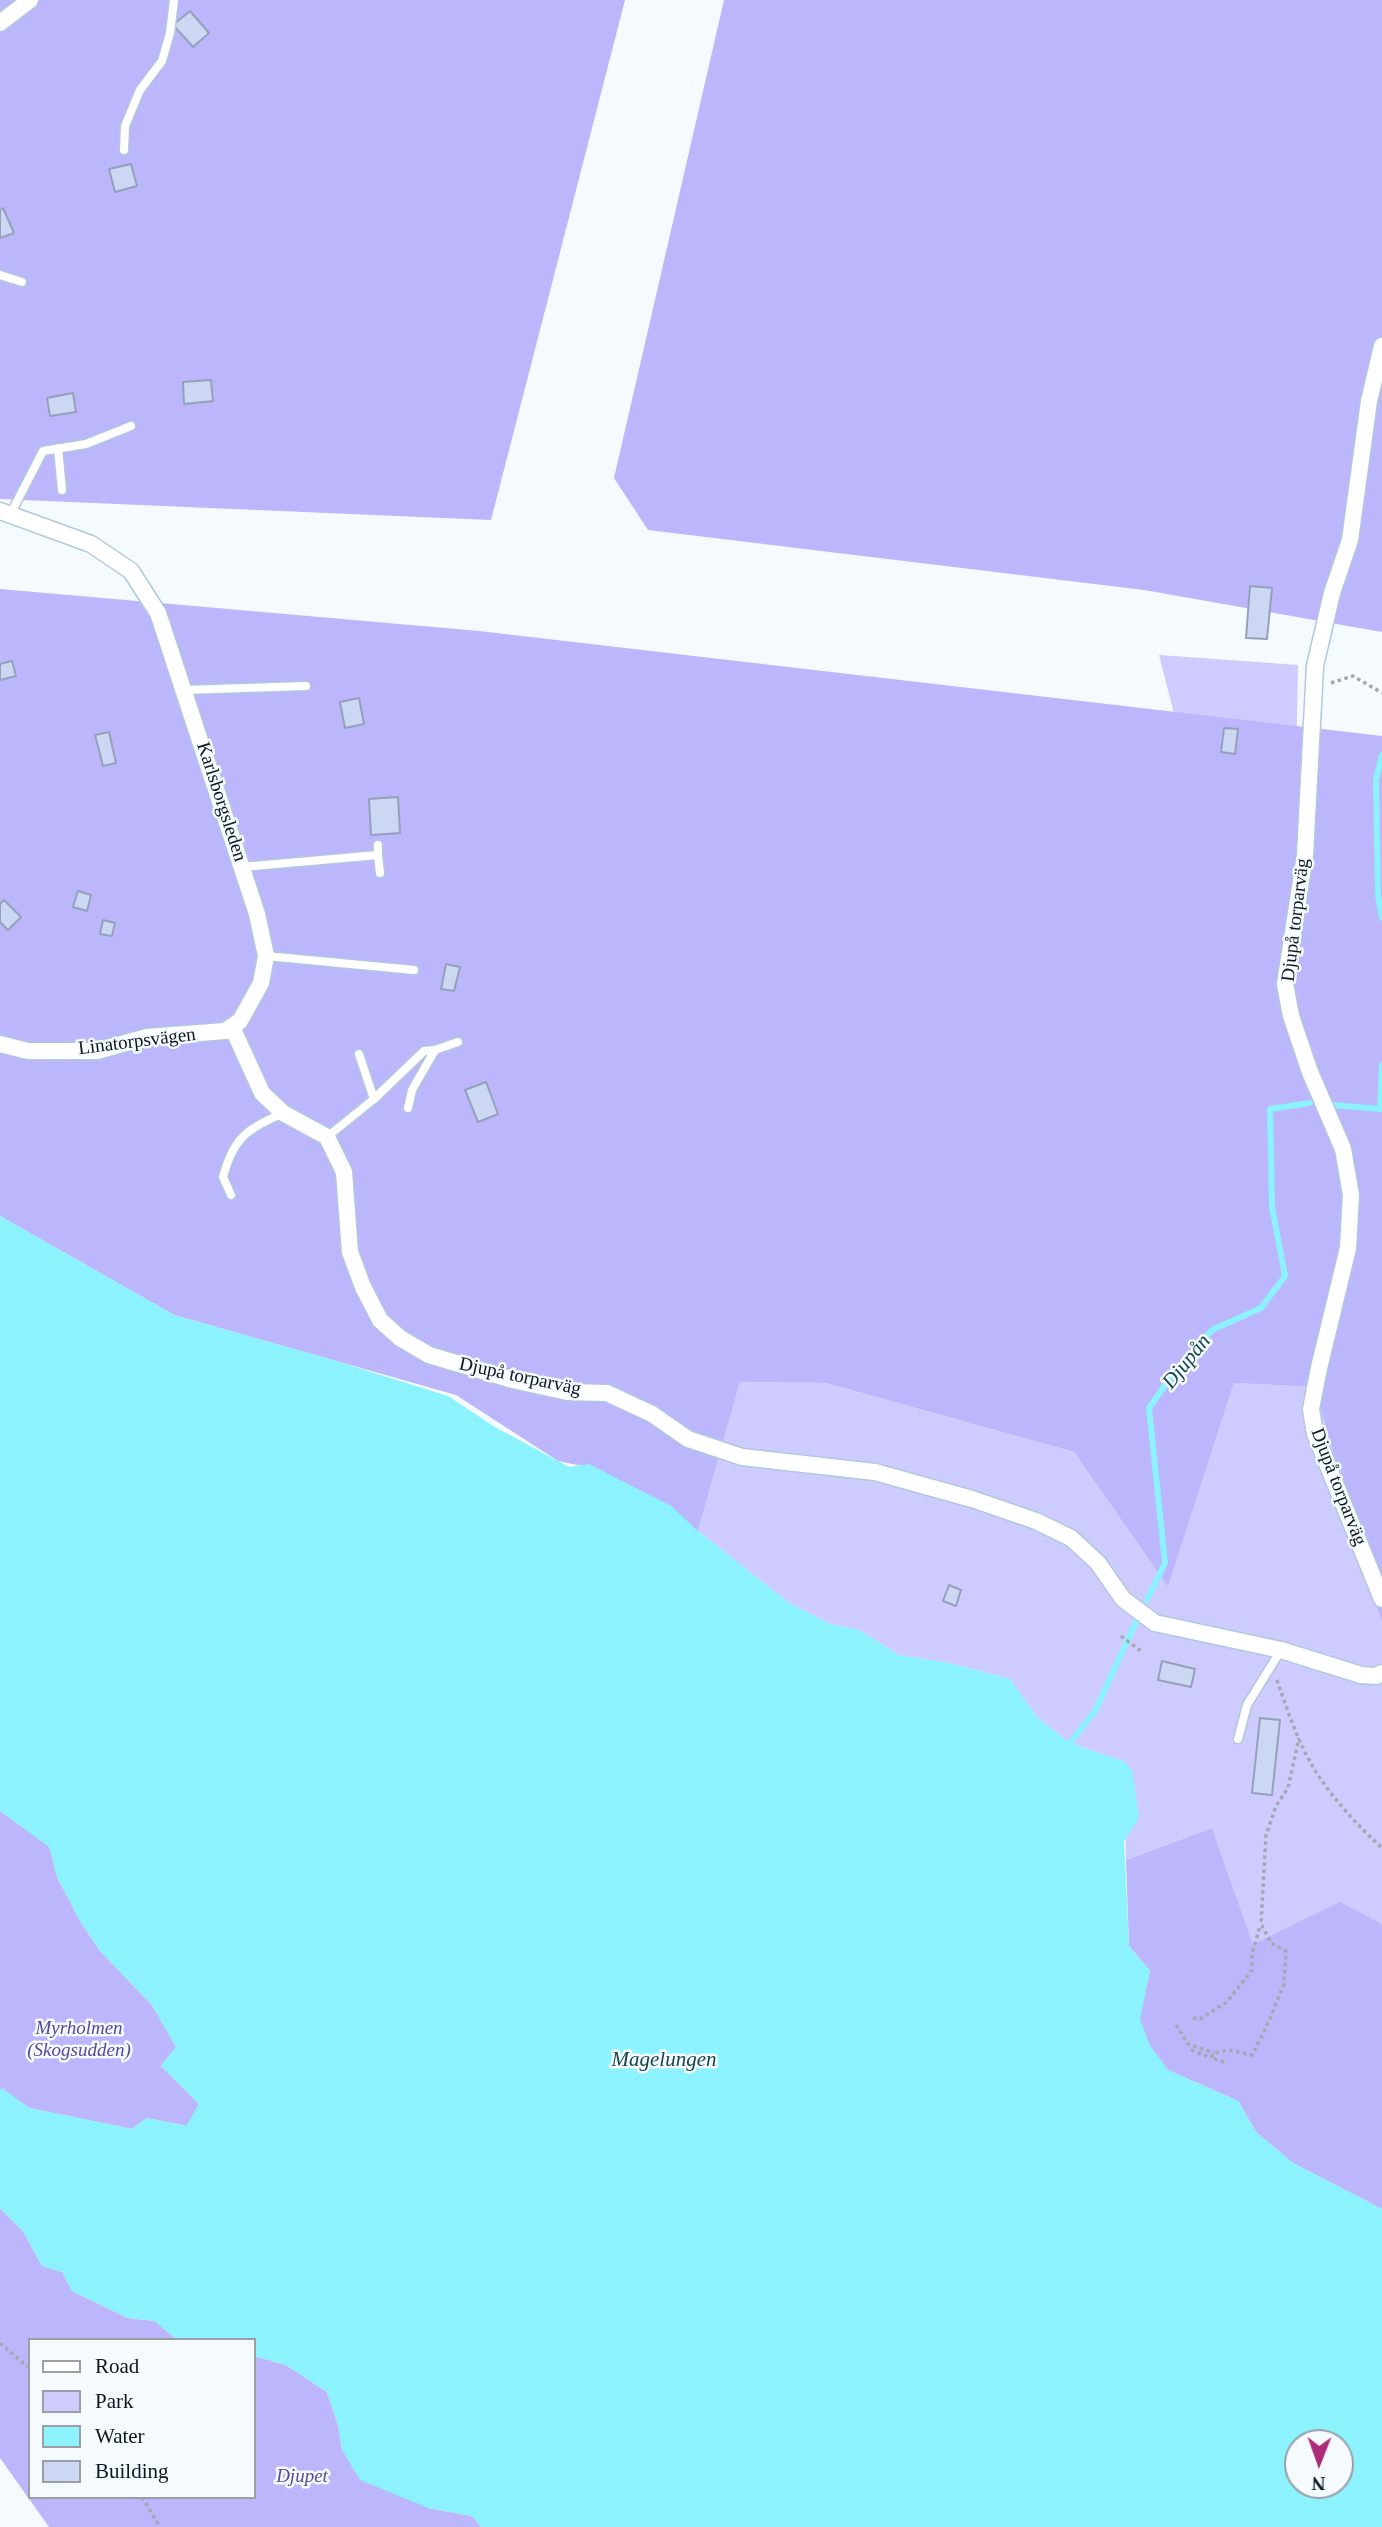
<!DOCTYPE html>
<html>
<head>
<meta charset="utf-8">
<style>
  body { margin:0 }
  #map { position:relative; width:1382px; height:2527px; overflow:hidden; background:#f5fafe; font-family:"Times New Roman",serif }
  canvas { display:block }
  .legend { position:absolute; left:28px; top:2338px; width:228px; height:161px; box-sizing:border-box; background:#f5fafe; border:2px solid #999fa4; margin:0; padding:9px 12px; list-style:none; font-size:21px; color:#0e161e }
  .legend li { display:flex; align-items:center; gap:14px; height:35px }
  .legend b { width:35px; border:2px solid #999fa4 }
  .north { position:absolute; left:1284px; top:2429px; width:70px; height:70px; box-sizing:border-box; background:#f5fafe; border:2px solid #999fa4; border-radius:50%; rotate:181deg; font-size:19px; font-weight:700; line-height:28px; text-align:center; color:#0e161e }
  .north::after { content:''; display:block; margin:auto; width:24px; height:32px; background:#ad2c78; clip-path:polygon(50% 0,100% 100%,50% 72%,0 100%) }
</style>
</head>
<body>
<div id="map">
<canvas width="1382" height="2527"></canvas>
<ul class="legend">
<li><b style="height:9px;background:#fff"></b>Road</li>
<li><b style="height:19px;background:#cecbfe"></b>Park</li>
<li><b style="height:19px;background:#8bf2fe"></b>Water</li>
<li><b style="height:19px;background:#ccd8f3"></b>Building</li>
</ul>
<div class="north">N</div>
</div>
<script>
const ctx = document.querySelector('canvas').getContext('2d');
ctx.lineJoin = 'round';
function paint(path, color) {
  ctx.fillStyle = color;
  ctx.fill(path, 'evenodd');
}
function stroke(path, color, width, dash) {
  ctx.strokeStyle = color;
  ctx.lineWidth = width;
  ctx.lineCap = dash ? 'butt' : 'round';
  ctx.setLineDash(dash || []);
  ctx.stroke(path);
}
function drawText(font, color, halo, rows, align = 'center') {
  ctx.font = font + ' "Times New Roman",serif';
  ctx.lineWidth = 5;
  ctx.setLineDash([]);
  ctx.textBaseline = 'middle';
  ctx.strokeStyle = halo;
  ctx.fillStyle = color;
  for (const [text, x, y, turn = 0] of rows) {
    ctx.save();
    ctx.translate(x, y);
    ctx.rotate((+turn || 0) * Math.PI / 180);
    ctx.textAlign = isNaN(turn) ? turn : align;
    if (halo) ctx.strokeText(text, 0, 0);
    ctx.fillText(text, 0, 0);
    ctx.restore();
  }
}
const green = new Path2D(`
  M1159,655L1298,665L1295,814L1197,803Z
  M740,1382L826,1383L1074,1452L1168,1587L1234,1383L1316,1387L1382,1624V1924L1340,1903L1253,1944L1212,1828L1126,1860L1123,1761L1070,1743L1037,1717L1010,1679L949,1663L899,1655L859,1630L830,1624L789,1603L698,1531Z`);
const forest = new Path2D(`
  M0,0H625L491,520L0,499Z
  M724,0H1382V632L1144,590L648,530L614,478Z
  M0,589L479,631L1382,736V1624L1315,1387L1234,1383L1168,1587L1074,1452L826,1383L740,1382L698,1531L601,1470L558,1461L456,1395L174,1315L0,1216Z
  M0,1811L50,1847L57,1877L80,1921L100,1951L152,2005L176,2047L161,2066L199,2104L187,2126L147,2118L132,2129L29,2108L3,2089L0,2091Z
  M1212,1828L1253,1944L1340,1902L1382,1924V2209L1293,2163L1256,2132L1238,2101L1168,2070L1150,2046L1139,2019L1150,1971L1129,1946L1126,1860Z
  M0,2208L23,2231L42,2266L62,2272L72,2291L128,2318L155,2321L177,2340H30V2497H254V2356L286,2365L327,2392L338,2425L342,2450L428,2508L472,2516L481,2527H49L0,2458Z`);
const water = new Path2D(`
  M0,1216L174,1315L336,1361L448,1396L495,1427L569,1467L589,1464L671,1506L698,1531L789,1603L830,1624L859,1630L899,1655L949,1663L1010,1679L1037,1717L1070,1743L1123,1761L1132,1770L1139,1818L1124,1841L1129,1946L1150,1971L1140,2019L1150,2046L1168,2070L1238,2101L1256,2132L1293,2163L1382,2209V2527H481L472,2516L428,2508L360,2480L342,2450L338,2425L327,2392L286,2365L254,2356V2340H177L155,2321L128,2318L72,2291L62,2272L42,2266L23,2231L0,2208V2091L2,2088L29,2108L132,2129L147,2118L186,2126L199,2104L161,2066L176,2047L152,2005L100,1951L80,1921L57,1877L49,1847L0,1811ZM1298,2443H1340V2485H1298Z`);
const stream = new Path2D(`
  M1382,755L1376,779L1378,896L1382,918
  M1333,1105L1380,1109L1382,1065
  M1147,1600L1165,1563L1149,1408L1168,1381L1212,1330L1261,1308L1285,1276L1272,1207L1270,1109L1310,1103
  M1070,1743L1095,1711L1136,1622`);
const building = new Path2D(`
  M190,11L209,33L193,47L173,25Z
  M131,164L137,186L115,192L109,169Z
  M3,208L14,233L0,238V210Z
  M211,380L213,401L184,404L183,382Z
  M73,393L76,412L50,416L47,398Z
  M1250,586L1272,588L1267,639L1246,638Z
  M12,661L16,676L0,680V664Z
  M359,698L364,724L345,728L340,702Z
  M1224,728L1238,729L1235,754L1221,752Z
  M109,732L116,763L103,766L95,735Z
  M398,797L400,833L371,835L369,799Z
  M78,891L91,895L87,911L73,907Z
  M4,900L21,917L8,930L0,922V904Z
  M103,920L115,923L112,936L100,934Z
  M446,964L460,967L454,991L441,989Z
  M486,1082L498,1114L478,1122L465,1090Z
  M949,1585L961,1590L956,1606L943,1601Z
  M1162,1661L1195,1669L1191,1687L1158,1680Z
  M1260,1718L1280,1720L1272,1795L1252,1793Z`);
const path = new Path2D(`
  M1331,683L1353,676L1382,693
  M1121,1636L1141,1651
  M1277,1680C1288,1712 1299,1746 1318,1775C1335,1801 1359,1827 1382,1848
  M1193,2018L1200,2019L1227,2002L1252,1970V1954L1260,1926
  M1176,2025L1188,2044L1214,2053
  M1191,2050L1211,2058
  M1224,2062L1211,2058L1214,2053L1229,2050L1252,2055L1266,2028L1284,1984L1286,1951L1271,1943L1261,1924L1266,1835L1276,1806L1288,1788L1299,1738
  M0,2343L30,2369
  M142,2497L160,2527`);
const service = new Path2D(`
  M124,150L125,126L140,90L162,61L170,33L174,0
  M0,275L22,282
  M58,448L62,490
  M10,515L43,451L86,444L131,426
  M184,690L306,686
  M378,855L380,873
  M242,867L378,855V845
  M266,956L414,970
  M359,1054L374,1099
  M408,1108L412,1090L435,1050
  M327,1137L374,1099L424,1051L435,1050L458,1042
  M231,1195L223,1177C234,1136 247,1130 283,1113
  M1238,1739L1247,1705L1281,1650`);
const minor = new Path2D(`
  M0,23L30,0
  M1382,346L1369,401L1350,540L1332,593L1315,666L1305,855L1285,984L1291,1016L1310,1072L1343,1149L1351,1195L1348,1248L1319,1368L1311,1409L1315,1434L1382,1599
  M0,511L91,544L131,571L158,613L257,914L266,956L261,983L240,1021L225,1031L147,1037L97,1051H28L0,1044
  M232,1027L262,1093L283,1113L327,1137L344,1172L350,1252L363,1287L380,1320L400,1338L429,1355L513,1380L567,1392L607,1393L652,1414L688,1439L742,1457L875,1472L972,1499L1036,1521L1071,1538L1098,1563L1123,1599L1155,1623L1281,1650L1361,1675L1376,1676L1382,1673`);
const streetNames = [
  ["Karlsborgsleden",221,802,72],
  ["Djupå torparväg",1296,920,-83],
  ["Linatorpsvägen",137,1042,-7],
  ["Djupå torparväg",520,1377,12],
  ["Djupå torparväg",1338,1487,69]
];
const parkNames = [
  ["Myrholmen",79,2029],
  ["(Skogsudden)",79,2051],
  ["Djupet",302,2477]
];
const waterNames = [
  ["Djupån",1187,1362,-51],
  ["Magelungen",664,2060]
];
paint(green, '#cecbfe');
paint(forest, '#bcb6fc');
paint(water, '#8bf2fe');
stroke(stream, '#8bf2fe', 6);
paint(building, '#ccd8f3');
stroke(building, '#95a0ba', 2);
stroke(service, '#b1c8de', 11);
stroke(minor, '#b1c8de', 19);
stroke(path, '#a3a9af', 3.5, [3.5, 3.5]);
stroke(service, '#fff', 8);
stroke(minor, '#fff', 16);
drawText('19px', '#0e161e', '#f5fafe', streetNames);
drawText('italic 19px', '#56499a', '#f5fafe', parkNames);
drawText('italic 21px', '#16464b', '#f5fafe', waterNames);
</script>
</body>
</html>
